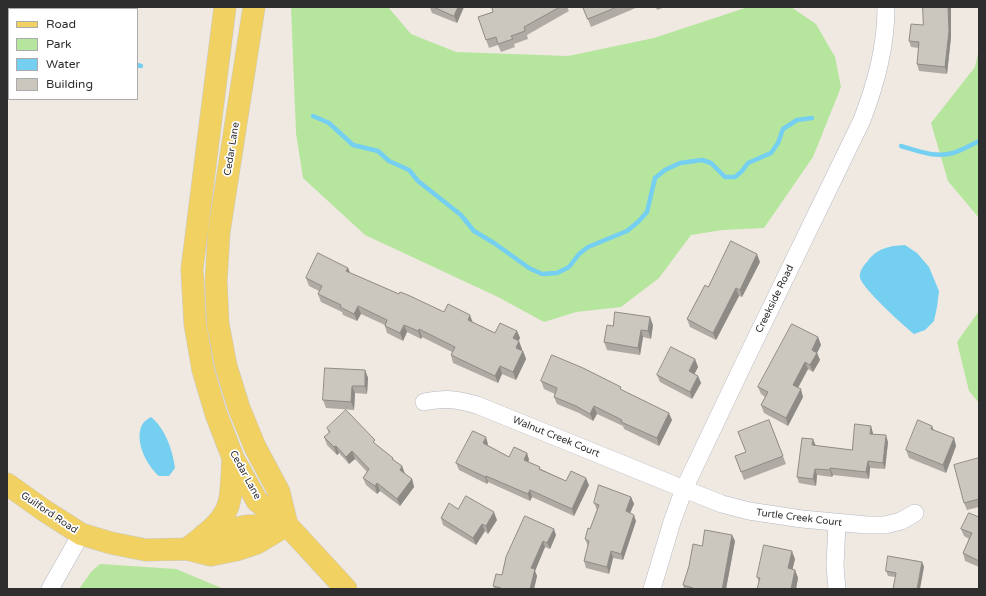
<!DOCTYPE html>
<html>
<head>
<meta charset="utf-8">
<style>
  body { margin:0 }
  #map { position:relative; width:986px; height:596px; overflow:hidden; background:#efe9e1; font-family:"Varela Round",sans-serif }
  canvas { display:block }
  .frame { position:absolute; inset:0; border:8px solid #2e2e2e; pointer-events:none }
  .legend { position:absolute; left:8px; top:8px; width:130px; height:92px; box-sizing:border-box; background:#fff; border:1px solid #ababab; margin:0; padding:5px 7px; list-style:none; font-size:12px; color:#2e2e2e }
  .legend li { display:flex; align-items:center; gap:8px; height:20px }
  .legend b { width:20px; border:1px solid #ababab }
</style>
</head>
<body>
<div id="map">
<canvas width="986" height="596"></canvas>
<div class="frame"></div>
<ul class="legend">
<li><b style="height:5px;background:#f2d163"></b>Road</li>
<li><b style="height:11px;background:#b6e59e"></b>Park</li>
<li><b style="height:11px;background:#75cff0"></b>Water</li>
<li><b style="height:11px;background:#cbc7bf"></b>Building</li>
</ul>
</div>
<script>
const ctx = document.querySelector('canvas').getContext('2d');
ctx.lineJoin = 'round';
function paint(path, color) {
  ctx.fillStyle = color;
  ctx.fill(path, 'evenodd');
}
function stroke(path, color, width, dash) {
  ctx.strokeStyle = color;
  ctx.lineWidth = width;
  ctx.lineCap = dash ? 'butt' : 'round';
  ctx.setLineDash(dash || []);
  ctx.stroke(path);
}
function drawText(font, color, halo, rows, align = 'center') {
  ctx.font = font + ' "Varela Round",sans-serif';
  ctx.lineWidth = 3.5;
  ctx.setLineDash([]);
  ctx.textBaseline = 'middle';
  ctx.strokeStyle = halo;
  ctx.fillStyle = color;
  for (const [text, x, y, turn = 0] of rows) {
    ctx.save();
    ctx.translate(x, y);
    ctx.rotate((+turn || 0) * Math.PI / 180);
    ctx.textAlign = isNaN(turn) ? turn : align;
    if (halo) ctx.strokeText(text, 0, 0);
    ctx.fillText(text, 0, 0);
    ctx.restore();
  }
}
const green = new Path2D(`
  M291,7H388L411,34L456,52L568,56L654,38L745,8L791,7L816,24L835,57L841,87L813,157L764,228L722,230L691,235L659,278L621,307L576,312L544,322L498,297L365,235L303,178L296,133Z
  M979,49V218L948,181L931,123L975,67Z
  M979,311V403L969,391L957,342Z
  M100,564L176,569L224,589H79L91,572Z`);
const water = new Path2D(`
  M905,245L917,253L929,267L939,291L937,307L934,321L925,330L914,334C904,326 863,289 860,278C859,272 863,266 867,262C877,248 889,246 905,245Z
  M151,417C165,428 173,451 175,468L169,476H159C147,466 134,441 142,425C144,421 148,419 151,417Z`);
const stream = new Path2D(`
  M137,65L141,66
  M7,74L9,73
  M313,116L329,123L353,145L378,151L389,161L409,170L418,181L461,215L474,231L494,243L529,268L542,274L557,273L569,267L579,254L588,247L627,231L638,222L647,212L655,178L665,170L680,163L702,160L711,163L725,177H735L742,171L748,163L771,153L778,143L783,129L797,120L812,118
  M901,146C918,151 935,158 953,153C962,150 971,145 979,141`);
const minor = new Path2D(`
  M424,402C446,398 456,399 477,405L684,489L722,504L749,511L802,519L867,525H885L901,521L915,513
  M50,589L81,534
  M652,589L672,522L684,489L743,365L862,120C876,83 886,47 886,7
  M837,589L835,566L837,523`);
const major = new Path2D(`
  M225,7L192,269L195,324L203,370L216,414L233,458L257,501L287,525L346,589
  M254,7L219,232L216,281L218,324L226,366L239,408L255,447L279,492L287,525
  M7,484L45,511L81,534L111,543L146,550L187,549L211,555L236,550L257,543L287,525
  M204,535L247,526L286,525
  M187,549C204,535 227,521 230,498C232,485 232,471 233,458`);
const wall = new Path2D(`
  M428,7H464L457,23L432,13L430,8Z
  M494,7H567L569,11L527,35L528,39L514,44L515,47L501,52L498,45L489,48L478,17L493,12Z
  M583,7H638L591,27Z
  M656,7H665L657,10Z
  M923,7H951V37L947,74L919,71L917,64L919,48L911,47L909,41L923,25Z
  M760,262L742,297L739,296L716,340L690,327L687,319L708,287Z
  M348,268L350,273L399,294L444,312L473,322L495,333L517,331L520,338L518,341L522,349L521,350L523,351L526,359L516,380L502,374L498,383L453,363L451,355L452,352L422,337L421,339L407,332L403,341L387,333L385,326V325L361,314L357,321L343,315L342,312L321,302L318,294L319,291L309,286L306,278Z
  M653,325L651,339L643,337L640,355L607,350L604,342L613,326Z
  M818,337L821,345L817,353L820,360L813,372L808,369L798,388L803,397L788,426L764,413L761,405L765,397L761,394L758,387Z
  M695,359L698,367L694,374L698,376L701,383L692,399L660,382L657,375Z
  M365,370L368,378L367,394L355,393L354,410L326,408L323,400Z
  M541,381L622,390L672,420L659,446L624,429L623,426L597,414L593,421L579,413L557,404L554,397L555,394L544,389Z
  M769,420L786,464L744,480L735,456L745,452Z
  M327,428L377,445L394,460L402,466L405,474L412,479L414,487L400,506L380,491L377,494L366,485L363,478L367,472L355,459L349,464L339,453L337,455L327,445L324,437L329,433Z
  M934,431L954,438L956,446L946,473L909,458L906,450Z
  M873,433V434L888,442L885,469L870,468L869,479L833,475L832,477L817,475L816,486L799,483L797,477L815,446L852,450Z
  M488,444L487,445L509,457L527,453L529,460L528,462L541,469L566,481L589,485L574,516L532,497L530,501L488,482L487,484L459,470L456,463Z
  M979,458V507L967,510L964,503Z
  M631,497L634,504L630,513L636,521L623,560L613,558L609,574L586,568L584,561L588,546L585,539L590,529L597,510L594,503Z
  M458,509L497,520L488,534L485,531L476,545L443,525L441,518Z
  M979,517V567L965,561L963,553L969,539L964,536L961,529Z
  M556,535L550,549L545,547L535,571L537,576L534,589H495L493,586L502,575L506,557Z
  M732,535L735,541L726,589H684L683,585L702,546Z
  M795,559L792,569L795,570L798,578L796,589H757L759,583L757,577Z
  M922,562L924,567L895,577L888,576L886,571Z`);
const shadedWall = new Path2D(`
  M458,7H464L457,23L454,16Z
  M948,7H951V37L947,74L945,67Z
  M757,254L760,262L742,297L740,290Z
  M348,268L351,275L346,271Z
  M736,288L739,296L716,340L713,333Z
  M358,306L361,314L357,321L354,314Z
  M470,315L473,323L468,320Z
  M650,317L653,325L651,339L648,331Z
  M404,325L407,332L403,341L400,333Z
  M419,329L422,337L421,339L418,331Z
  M641,330L643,337L640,355L638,348Z
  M517,331L520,338L516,346L513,338Z
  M818,337L821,345L817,353L820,360L813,372L810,365L812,350Z
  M519,341L522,349L519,355L516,348Z
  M523,351L526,359L516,380L513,372Z
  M695,359L698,367L692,379L689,371Z
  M805,362L808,369L795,393L793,385Z
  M500,366L502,374L498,383L495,376Z
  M365,370L368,378L367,394L365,386Z
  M698,376L701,383L692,399L690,392Z
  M352,386L355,393L354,410L351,402Z
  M801,389L803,397L788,426L786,418Z
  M594,406L597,414L593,421L590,414Z
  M669,413L672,420L659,446L657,438Z
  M871,426L873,433L872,440L870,434Z
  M932,426L935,433L931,429Z
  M886,435L888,442L885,469L883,463Z
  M486,437L488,444L485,450L483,443Z
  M954,438L956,446L946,473L943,465Z
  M813,439L816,446L812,445Z
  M336,446L339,453L337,455L334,447Z
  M352,451L355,459L349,464L346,457Z
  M527,453L529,460L526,467L524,460Z
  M868,461L870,468L869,479L866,472Z
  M402,466L405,474L400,470Z
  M830,468L833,475L832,477L830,470Z
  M815,469L817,475L816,486L813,479Z
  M486,476L488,482L487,484L485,477Z
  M586,478L589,485L574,516L572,509Z
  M412,479L414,487L400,506L397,499Z
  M377,483L380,491L377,494L375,486Z
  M530,490L532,497L530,501L528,494Z
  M631,497L634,504L628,518L626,511Z
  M494,512L497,520L488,534L486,526Z
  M634,515L636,521L623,560L621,554Z
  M482,524L485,531L476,545L473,538Z
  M554,529L556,535L550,549L547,543Z
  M732,535L735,541L726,589H722Z
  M543,541L545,547L535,571L537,576L534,589H530L531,568Z
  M611,551L613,558L609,574L607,567Z
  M792,551L795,559L791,576L788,568Z
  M922,562L924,567L920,589H917Z
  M795,570L798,578L796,589H791Z`);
const building = new Path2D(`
  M434,7H458L454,16Z
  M494,7H560L524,27L525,31L511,36L513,39L498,44L496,37L486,40L478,17L493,12L492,8Z
  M583,7H617L588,19Z
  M923,7H948L949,31L945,67L917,64L919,42L909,41L911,24L923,25Z
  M731,241L757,254L740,290L736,288L713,333L687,319L705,285L708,287Z
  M318,253L348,268L346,271L399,294L400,292L408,295L444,312L448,304L470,315L468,320L495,333L500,323L517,331L513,338L519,341L516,348L523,351L513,372L500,366L495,376L451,355L455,347L419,329L418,331L404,325L400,333L385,326L387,320L358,306L354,314L340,307L341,305L318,294L322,286L306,278Z
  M615,312L650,317L648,331L641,330L638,348L604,342L607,325L613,326Z
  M792,324L818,337L812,350L817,353L810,365L805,362L793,385L801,389L786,418L761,405L768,392L758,387Z
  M671,347L695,359L689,371L698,376L690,392L657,375Z
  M552,355L583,368L621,387L620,389L669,413L657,438L621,422L622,420L594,406L590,414L576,406L554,397L557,388L541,381Z
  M325,368L365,370V386H352L351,402L323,400Z
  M346,410L375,440L373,442L393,458L392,459L402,466L400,470L412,479L397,499L377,483L375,486L363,478L369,469L352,451L346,457L336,446L334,447L324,437L330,432L327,428Z
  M769,420L783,456L741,472L735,456L746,452L738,432Z
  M918,420L932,426L931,429L954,438L943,465L906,450Z
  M855,424L871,426L870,434L886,435L883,463L868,461L866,472L830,468V470L815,469L813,479L797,477L802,438L813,439L812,445L852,450Z
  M473,431L486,437L483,443L509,457L514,447L527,453L524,460L540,467L539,469L566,481L571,471L586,478L572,509L530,490L528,494L486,476L485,477L456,463Z
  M979,458V499L964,503L954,465Z
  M599,485L631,497L626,511L634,515L621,554L611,551L607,567L584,561L589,541L585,539L588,528L590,529L599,505L594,503Z
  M466,496L494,512L486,526L482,524L473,538L441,518L449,503L458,509Z
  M969,513L979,517V561L963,553L972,533L961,529Z
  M525,516L554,529L547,543L543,541L531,568L535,569L530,589H500L501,588L493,586L496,574L502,575L506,557Z
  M705,530L732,535L723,585L722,589H693V588L683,585L689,566L693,544L702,546Z
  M764,545L792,551L788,568L795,570L791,589H757L760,578L757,577Z
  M888,556L922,562L917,589H893L896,573L886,571Z`);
const streetNames = [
  ["Cedar Lane",232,149,-81],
  ["Creekside Road",775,299,-64],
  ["Walnut Creek Court",556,437,22],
  ["Cedar Lane",245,475,61],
  ["Guilford Road",49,513,34],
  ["Turtle Creek Court",799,518,7]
];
paint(green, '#b6e59e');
paint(water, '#75cff0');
stroke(stream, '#75cff0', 4.5);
stroke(minor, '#b4b7c1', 18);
stroke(major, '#c9c9c9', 23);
stroke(minor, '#fff', 17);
stroke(major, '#f2d163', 22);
paint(wall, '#afaba4');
paint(shadedWall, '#8e8b86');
paint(building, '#cbc7bf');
stroke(building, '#8e8b86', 1);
drawText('10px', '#2e2e2e', '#fff', streetNames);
</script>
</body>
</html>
